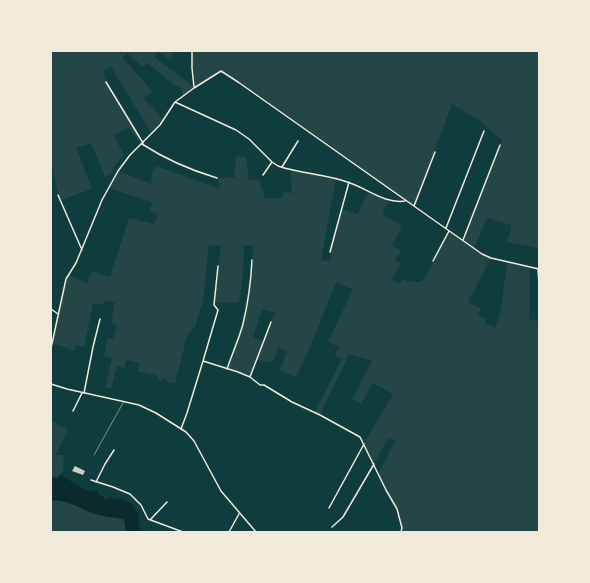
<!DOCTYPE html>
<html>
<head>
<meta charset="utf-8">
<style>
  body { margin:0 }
  #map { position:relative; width:590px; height:583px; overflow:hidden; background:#0f3d3e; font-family:Lato,sans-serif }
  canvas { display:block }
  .frame { position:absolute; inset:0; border:52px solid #f1e9da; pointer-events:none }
</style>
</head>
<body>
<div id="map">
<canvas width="590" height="583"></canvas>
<div class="frame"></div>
</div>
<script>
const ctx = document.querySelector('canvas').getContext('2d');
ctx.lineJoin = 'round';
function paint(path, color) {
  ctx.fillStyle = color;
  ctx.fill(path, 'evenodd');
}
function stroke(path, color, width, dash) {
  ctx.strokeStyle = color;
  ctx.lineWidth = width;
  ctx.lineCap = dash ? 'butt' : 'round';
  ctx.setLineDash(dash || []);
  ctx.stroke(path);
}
const green = new Path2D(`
  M51,51H174L170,60L157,51L154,57L194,87L192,51H539V245L538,248L507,242L512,225L487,218L474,249L482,254L491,258L468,302L481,309L478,315L487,319L485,324L496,327L501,309L507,262L530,267L529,320L539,321V532H401L402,529L397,509L378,475L395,441L388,438L374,464L364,444L393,394L373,383L361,404L352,399L372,361L349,354L320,415L314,413L342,359L335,356L339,347L328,342L353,289L336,282L309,350L296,377L280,371L287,351L279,347L273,361L266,362L256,360L250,377L227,369C242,328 254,289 253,246L244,245L243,276L239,302H214L221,246L209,245L203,301L195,327L187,336L175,384L168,382V380L163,378L162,381L158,380V376L138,371L140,363L127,360L124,368L117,366L111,389L105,388L112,358L104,356L108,338L113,339L117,324L111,323L115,302L105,300L104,305L93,303L84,347L75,345L74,351L68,350V348L52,343L64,285L68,274L87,283L91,271L110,277L129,218L154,224L158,214L150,211L152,202L108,188L118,171L151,184L152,174L156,166L220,189L217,178H234L236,156L246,157L249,180H259L265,199L283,198V192L292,193L290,169L336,179L321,260L330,262V252L342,209L358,214L368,191L389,200L382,214L402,226L392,246L401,251L395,261L401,263L392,280L400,283L402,279L408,282H421L427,274L449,231L463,240L502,140L494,134L483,123L452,104L414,207L222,71L183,96L181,88L174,85L147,63L143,67L127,53L123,58L153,92L144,98L164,120L152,134L111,67L103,71L106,82L141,138L138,140L128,127L114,136L124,155L115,166L111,174L105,177L91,143L76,148L92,189L61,200L58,195L51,158ZM262,309L275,313L264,341L253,338Z
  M51,420L68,430L56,455H63C64,465 65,472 57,478L51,477Z
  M55,500L75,505L91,513L124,520L126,532H51V501Z`);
const water = new Path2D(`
  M61,475L77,485L90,492L97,490L98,495L104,496L105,500L111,497L117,499L120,498L124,501L131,503L132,505H134L133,508H136V511L138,512L139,526L141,532H126L124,519C113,517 103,517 93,513C80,509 65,497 51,501V477L57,478Z`);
const building = new Path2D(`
  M75,466L85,471L83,475L72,471Z`);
const service = new Path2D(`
  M94,455L123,403`);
const minor = new Path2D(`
  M192,51V68L194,87
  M106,82L143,143
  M175,102L236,130L249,139L272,162L278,166C301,174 327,174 350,183C368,189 385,204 405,201
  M142,144C165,159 190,170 217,178
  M282,167L298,141
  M263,175L272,162
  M58,195L82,250
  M414,206L435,152
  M446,228L484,131
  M463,240L500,145
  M330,252L349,182
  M433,261L449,231
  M538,269L539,284
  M51,309L58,314
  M51,348L66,279L76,263L102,200L118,171L130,155L160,125L175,102L194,88L221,71L238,82L482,254L491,258L539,269
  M203,361L218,310L214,305L218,266
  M227,369C232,354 239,339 243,324C248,303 251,282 252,260
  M250,377L271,322
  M84,393L93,347L100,319
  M73,411L82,393
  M181,429L187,413L203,361L238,372L250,377L260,385H264L292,402L320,415L360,437L386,490L397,509L402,528L401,532
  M91,480L113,487L130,494L141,505L148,519L183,532
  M96,482L105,464L114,450
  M329,508L364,444
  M150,520L167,502
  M332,527L343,517L374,464
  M229,532L239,514`);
const tertiary = new Path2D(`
  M51,384L67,389L139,405L156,413L186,432L194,441L221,491L256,532`);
paint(green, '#244646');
paint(water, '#0a2a2b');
paint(building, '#cfcfc3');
stroke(service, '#f1e9da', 0.5);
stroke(minor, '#f1e9da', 1.5);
stroke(tertiary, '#f1e9da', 1.5);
</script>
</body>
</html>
